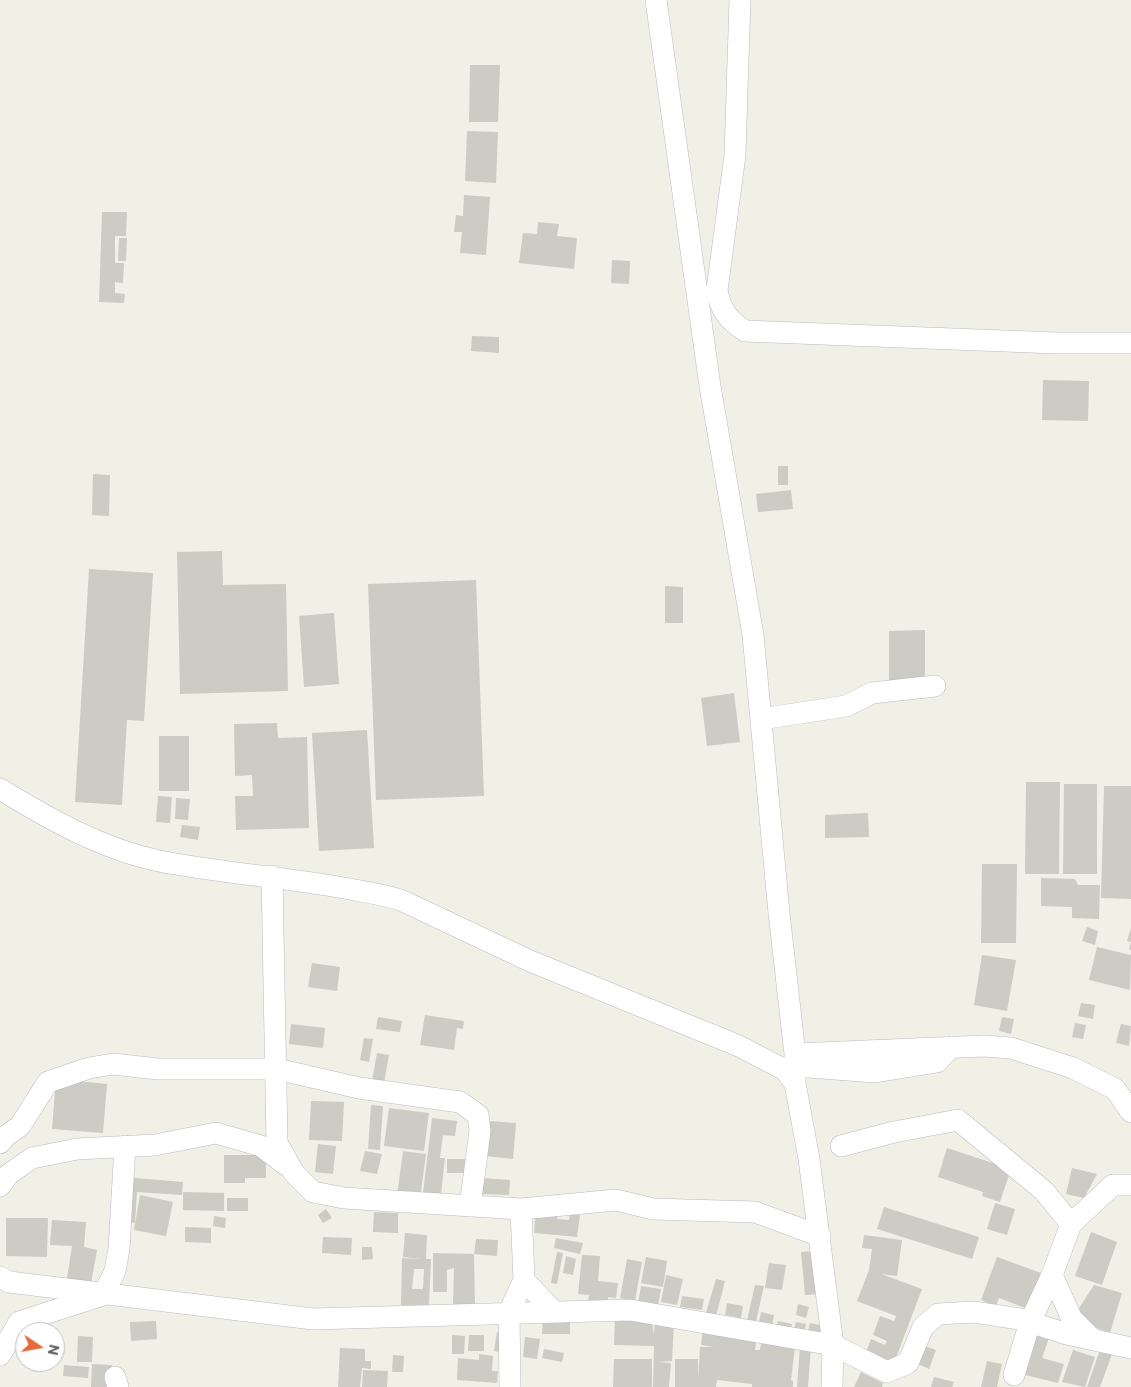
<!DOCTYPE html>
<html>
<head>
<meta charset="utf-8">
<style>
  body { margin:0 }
  #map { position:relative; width:1131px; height:1387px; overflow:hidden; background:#f0f0e7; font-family:Commissioner,sans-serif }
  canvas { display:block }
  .north { position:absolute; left:15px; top:1322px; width:50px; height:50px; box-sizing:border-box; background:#fff; border:1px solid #bfc0c2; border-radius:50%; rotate:102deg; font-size:14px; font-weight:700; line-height:20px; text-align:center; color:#5f6167 }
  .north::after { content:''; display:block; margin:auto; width:18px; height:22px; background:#e46a3a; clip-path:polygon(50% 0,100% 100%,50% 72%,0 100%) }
</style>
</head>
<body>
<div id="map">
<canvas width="1131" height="1387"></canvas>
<div class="north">N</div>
</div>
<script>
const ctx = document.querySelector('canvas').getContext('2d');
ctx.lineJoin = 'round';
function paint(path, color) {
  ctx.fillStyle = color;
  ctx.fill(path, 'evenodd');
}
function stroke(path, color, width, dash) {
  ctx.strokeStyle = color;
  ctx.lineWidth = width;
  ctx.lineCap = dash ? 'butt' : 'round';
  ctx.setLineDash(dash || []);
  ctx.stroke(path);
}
const building = new Path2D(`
  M470,65H500L498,122H469Z
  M467,131L498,132L496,183L465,181Z
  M464,195L490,197L486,255L460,253L462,232H454L456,215L463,216Z
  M102,212H127L126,236H115V263H124L123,283L115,282V293L125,294L124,303L99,302Z
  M538,222L559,224L557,236L577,238L574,269L519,263L523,233L537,234Z
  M119,238H127L126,261H118Z
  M612,260L630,261L629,284L611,283Z
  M472,336L499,337V353L471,351Z
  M1043,380L1089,381L1088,421L1042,420Z
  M778,466H788V485H778Z
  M93,474L110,475L109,516L92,515Z
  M791,490L793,509L758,512L756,494Z
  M222,551L223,585L286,584L288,691L180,694L177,552Z
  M89,569L153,573L144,721L127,720L122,805L75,802Z
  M476,580L484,796L376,800L368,584Z
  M665,586L683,587V623H665Z
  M334,613L339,684L304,687L299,616Z
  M925,630V682H889V631Z
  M734,693L740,742L707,746L701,698Z
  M277,723L278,738L307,737L309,828L236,830L235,796H253L252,775L235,776L234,724Z
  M367,730L374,848L319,851L312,733Z
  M159,736H189V791H159Z
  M1026,782H1060L1059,874H1025Z
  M1064,784H1097V874H1063Z
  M1104,786H1131V899L1101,898Z
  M158,796L172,797L170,823L156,822Z
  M176,798L190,799L188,820L175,819Z
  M868,813L869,837L825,838V815Z
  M182,825L200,827L198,840L180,837Z
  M982,864H1017L1016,943H981Z
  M1041,878L1075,879L1078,885H1100L1099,919L1072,918V907L1041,906Z
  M1087,927L1098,931L1095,945L1082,941Z
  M1131,928V950L1129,949L1131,942L1127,941Z
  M1097,947L1131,955L1130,990L1089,980Z
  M982,955L1016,960L1007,1011L974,1005Z
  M312,963L340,967L337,991L308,987Z
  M1081,1003L1095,1005L1093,1019L1078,1016Z
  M425,1015L464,1021L463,1029L457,1028L454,1050L420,1045Z
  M378,1017L402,1021L400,1032L376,1029Z
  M1002,1017L1014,1019L1011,1034L999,1031Z
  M1075,1023L1086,1025L1083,1039L1072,1037Z
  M291,1024L325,1028L323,1048L289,1044Z
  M1121,1024L1131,1026L1129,1046L1116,1043Z
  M364,1038L373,1039L369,1062L360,1060Z
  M377,1053L389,1055L384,1083L372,1081Z
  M56,1079L107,1084L103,1133L52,1129Z
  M311,1101L344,1102L342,1141L309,1140Z
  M371,1105L383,1106L380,1150L368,1149Z
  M389,1108L429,1113L424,1151L384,1146Z
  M432,1118L457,1121L455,1136L443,1135L440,1158H445L441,1195L423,1193Z
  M489,1121L516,1123L513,1159L486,1156Z
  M318,1144L336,1146L333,1174L315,1172Z
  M947,1148L1011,1169L1000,1202L982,1196L983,1192L938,1177Z
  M365,1151L382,1154L377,1174L360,1171Z
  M403,1151L426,1154L420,1199L397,1196Z
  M224,1155H266V1178H245V1183H224Z
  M447,1159H468V1173H447Z
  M1072,1168L1097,1174L1084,1198L1066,1194Z
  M123,1177L183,1182L182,1195L137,1192L135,1223L120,1221Z
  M482,1178L510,1180L509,1195L481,1194Z
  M183,1192L224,1193V1211L183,1210Z
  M140,1195L173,1202L166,1236L134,1230Z
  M227,1198H248V1211H227Z
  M995,1203L1015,1209L1007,1235L987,1229Z
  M884,1207L979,1237L972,1259L877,1229Z
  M326,1209L332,1218L323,1223L318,1215Z
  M536,1210L558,1212L557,1219L569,1220L570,1214L580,1215L577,1237L534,1233Z
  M374,1212L398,1213V1233L373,1232Z
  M214,1216L226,1218L225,1228L213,1226Z
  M6,1218H48L47,1257L6,1256Z
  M52,1220L86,1222L84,1247L97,1250L90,1289L66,1285L72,1246L50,1245Z
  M185,1227L211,1228V1243L185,1242Z
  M1091,1232L1117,1242L1102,1285L1075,1276Z
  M405,1233L427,1235L426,1259H431L429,1306L401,1305L402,1258L422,1259L403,1257ZM414,1269H424L423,1289H412Z
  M864,1235L902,1240L897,1276L881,1274L922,1289L894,1363L866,1352L871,1339L885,1345L887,1341L873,1335L880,1316L894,1321L896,1316L857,1301L869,1270L872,1249L862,1248Z
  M323,1237L352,1238L351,1255L322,1253Z
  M556,1238L583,1243L580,1254L554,1248Z
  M476,1239L498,1240L497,1256L474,1254Z
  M362,1247H372L373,1259L362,1260Z
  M817,1251L820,1294L805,1295L801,1252Z
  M557,1252L563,1253L557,1284L551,1283Z
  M433,1253L474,1254L475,1306L453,1305L454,1268L447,1270V1292H433Z
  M582,1255L600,1256L598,1281L618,1283L616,1298L608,1297V1303L588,1301L589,1295L578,1294Z
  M566,1256L576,1259L573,1275L563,1273Z
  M646,1257L667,1261L663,1287L641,1283Z
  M997,1257L1041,1273L1028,1309L999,1298L996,1306L981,1300Z
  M627,1259L642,1262L635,1301L620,1298Z
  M769,1263L786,1265L782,1290L765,1288Z
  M666,1275L683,1279L677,1305L661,1302Z
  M716,1279L725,1281L716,1316L706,1313Z
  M755,1285L764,1286L755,1326L746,1325Z
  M1094,1285L1122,1293L1110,1333L1072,1319Z
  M641,1286L661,1289L658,1306L638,1303Z
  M682,1296L704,1299L702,1310L680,1307Z
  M727,1303L743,1306L741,1318L725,1315Z
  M798,1304L809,1307L806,1318L796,1315Z
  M761,1312L774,1315L771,1330L758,1327Z
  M615,1317L652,1322L654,1335L655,1321L674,1322L672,1361L657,1362L671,1363L669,1387H653L654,1346L614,1345Z
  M543,1318L570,1319V1334H542Z
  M156,1321L157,1339L131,1341L130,1322Z
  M778,1321L792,1324L790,1333L776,1330Z
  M796,1322L806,1324L804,1334L793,1333Z
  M810,1323L824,1326L821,1339L807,1336Z
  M703,1329L757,1335L755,1350H760L762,1336L796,1339L791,1380L793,1381V1387H752V1384L717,1380L716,1387H675V1359H698V1380L700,1347H714L701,1345Z
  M1030,1329L1050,1335L1042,1358L1064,1364L1058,1383L1017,1373Z
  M497,1332L504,1334L500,1352L494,1351Z
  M452,1335L465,1336L464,1354H452Z
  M469,1335H484V1351H468Z
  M78,1336L93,1337L92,1362H77Z
  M525,1337L540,1339L537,1359L523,1357Z
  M800,1346L811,1347L808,1387H797Z
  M925,1346L936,1350L929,1369L918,1364Z
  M340,1348L365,1349V1361H371V1369L362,1368L360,1387H338Z
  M544,1349L564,1353L562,1362L542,1358Z
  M1073,1350L1095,1357L1085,1387L1062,1382Z
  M1100,1350L1112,1354L1100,1387H1087Z
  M479,1354L493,1356L492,1371H498L497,1383L457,1380L458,1358L479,1360Z
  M393,1355L404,1356L403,1372H392Z
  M614,1359H652V1387H613Z
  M987,1361L1002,1364L997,1387H981Z
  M92,1364L112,1365L111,1387H91Z
  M64,1365L89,1367L88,1378L63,1376Z
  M363,1370L388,1371L387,1387H362Z
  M861,1372L883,1383L882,1387H854Z
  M934,1377L954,1382L952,1387H931Z`);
const street = new Path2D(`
  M656,0L710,386L753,635L779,913L795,1054V1083
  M740,0L735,155L717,290C720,309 728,320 745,331L1057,343H1131
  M761,719L846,706L872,693L935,686
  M0,789C49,819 102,849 159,861C220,873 283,877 344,888C364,892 384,894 403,901L530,961L739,1046L785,1070L795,1083L809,1159L833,1345L832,1387
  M272,876L277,1143L294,1173L313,1192L344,1198L521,1209
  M795,1054L984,1046L1011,1048L1073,1068L1115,1089L1131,1112
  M795,1066L875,1072L937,1062L951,1047
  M0,1143L6,1136L20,1126L48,1082L89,1068L113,1064L158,1069H277L359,1088L460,1102L478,1115L480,1131L470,1206
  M841,1146L894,1132L958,1120L1044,1191L1071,1224L1052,1275L1072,1319L1092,1339
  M0,1186L9,1174L32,1158L77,1149L155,1145L216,1133L261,1146L286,1165
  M1071,1224L1113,1185H1131
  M0,1277L9,1282L313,1319L630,1310L833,1345L887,1372L908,1363L923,1327L938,1314L973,1312L1020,1319L1067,1334L1131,1348
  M553,1311L524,1280L521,1209L616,1200L653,1209L755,1212L820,1236
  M0,1355L19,1322L103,1295L115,1271L119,1249L125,1146
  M1014,1375L1030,1322L1052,1275
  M115,1377L118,1387
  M510,1387L509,1312L524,1280`);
paint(building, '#cccbc4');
stroke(street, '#b9bbc0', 22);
stroke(street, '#fff', 21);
</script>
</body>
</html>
